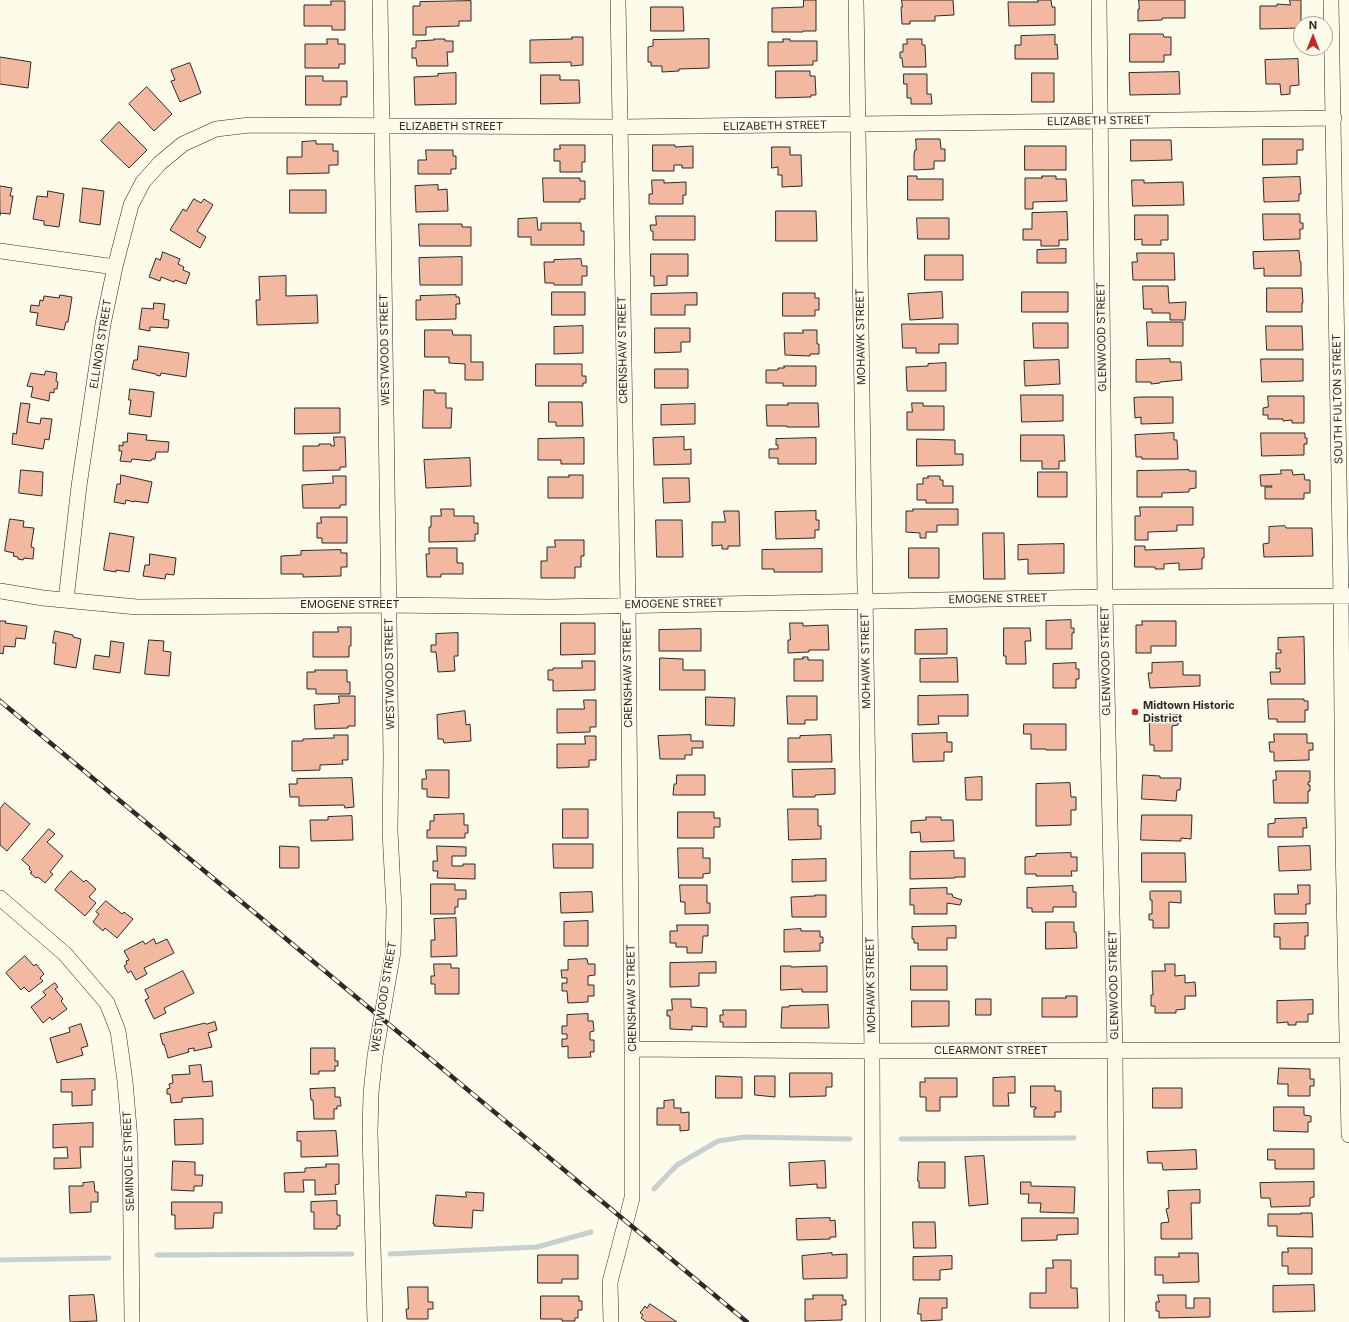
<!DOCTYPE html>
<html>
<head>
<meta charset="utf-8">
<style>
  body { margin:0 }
  #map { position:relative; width:1349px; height:1322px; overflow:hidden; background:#fdfbea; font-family:Inter,sans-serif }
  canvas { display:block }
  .north { position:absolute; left:1293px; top:16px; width:40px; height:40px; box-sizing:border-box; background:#fdfbea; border:1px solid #a9a89e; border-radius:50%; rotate:0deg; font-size:11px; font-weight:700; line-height:16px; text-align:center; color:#2b2b2b }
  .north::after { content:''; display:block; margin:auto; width:14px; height:18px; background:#c62828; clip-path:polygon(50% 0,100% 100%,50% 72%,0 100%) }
</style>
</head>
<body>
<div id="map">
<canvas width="1349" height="1322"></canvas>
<div class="north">N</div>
</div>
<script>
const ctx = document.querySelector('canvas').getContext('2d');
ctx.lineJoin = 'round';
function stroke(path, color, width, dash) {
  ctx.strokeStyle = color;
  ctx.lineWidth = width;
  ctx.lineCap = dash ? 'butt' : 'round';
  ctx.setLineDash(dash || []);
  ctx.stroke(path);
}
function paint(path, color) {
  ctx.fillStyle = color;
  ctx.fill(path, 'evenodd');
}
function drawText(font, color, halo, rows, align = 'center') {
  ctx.font = font + ' Inter,sans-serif';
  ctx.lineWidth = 3;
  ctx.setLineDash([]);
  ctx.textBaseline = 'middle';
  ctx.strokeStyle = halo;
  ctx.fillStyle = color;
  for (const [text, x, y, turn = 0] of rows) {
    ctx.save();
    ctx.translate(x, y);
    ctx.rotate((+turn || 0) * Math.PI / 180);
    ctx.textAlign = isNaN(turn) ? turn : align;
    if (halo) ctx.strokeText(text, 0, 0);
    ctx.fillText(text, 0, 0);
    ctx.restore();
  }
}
const stream = new Path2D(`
  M901,1139L1074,1138
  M654,1189L677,1165L718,1141L745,1137L850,1139
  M390,1254L537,1247L591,1232
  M157,1255L352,1254
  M0,1260L109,1258`);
const building = new Path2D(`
  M804,0H816V31H803V32H772V8L803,7Z
  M902,0H953L954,15L935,16V21H910V24H902L901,7H902Z
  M1038,0H1051L1052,7H1055V25L1009,26L1008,2H1038Z
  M1139,0H1185V18H1162V20L1138,21V9H1139Z
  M1290,0H1301V28L1260,29V6H1277V4L1290,5Z
  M331,1H345V30H332V26H304V5H331Z
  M471,1V21H459V26L426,27V35H413V6H420V2Z
  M651,7H683L684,31H651Z
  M1130,34H1163L1164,37H1171V55H1164V62H1130Z
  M1055,35V45L1057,44L1058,59H1015V45H1021V36Z
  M572,37H583V65L571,66V62L530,63V40L572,39Z
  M327,39H338V44H345V64H339V68H305V44H327Z
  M434,39H445V41H453V52H447L448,66H417L416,58H412V48H416V41L434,40Z
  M709,39V68L679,69V71L662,72V66H651V62H648V47L653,46V40Z
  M783,39H790V41H817V61H813V65L768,66V42H783Z
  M907,39H922V45H925L926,67H903L902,58H900V52H903V44H907Z
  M0,57L31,62L28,88L0,84Z
  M1298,59L1299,85L1290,86V94L1281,95L1280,84H1266L1265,60Z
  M190,63L201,93L180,102L171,81L175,80L171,70Z
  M776,71H810V76H815L816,95H811V97L776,98Z
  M1179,72L1180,94L1130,95L1129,73Z
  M456,73V104L415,105L414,77L438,76V74Z
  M1032,73H1054V102H1032Z
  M904,74H927V94H931L932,104H911V98H907V84H904Z
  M541,75H560V80H579L580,103L541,104Z
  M306,76H323V81H347V97H341V105H306Z
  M147,87L172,114L154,131L129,104Z
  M119,122L147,150L129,168L101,141Z
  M916,139H940L941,149H945V161H934V169L914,170V154L915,150H916Z
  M1263,139H1303V150H1297V164L1263,165Z
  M1131,140H1171L1172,160L1131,161Z
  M316,141V144H333V151H338V165H329V173L287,174V157H302V142Z
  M560,145H585V162H582V172H560V161H554V149H560Z
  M653,145H675V147L693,146V168H682V165H674V171H653Z
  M1025,146H1066V170H1025Z
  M772,147H790V155H801L802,186L782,187V175H778V167L772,168Z
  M426,150H453V156H456V169H451V174H418V160H426Z
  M908,176H917V179H943V200H908Z
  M1042,176H1056V179H1066L1067,201L1033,202V209H1025V178H1042Z
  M1300,177L1301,194H1299V201L1264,202L1263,178Z
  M543,178H580V181H585V199H580V202H544Z
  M652,180H664V183L686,182V195H683V204H649V194H652Z
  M1132,180H1144V183L1183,182L1184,205L1133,206Z
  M438,185V190L447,189L448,211L416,212L415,186Z
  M0,186L12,188L10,196H13L10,214L0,213V215Z
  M83,188L104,191L100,225L80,222Z
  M290,190H326V213H290Z
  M48,191L64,194L59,227L44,225V221L33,219L37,196L47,197Z
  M194,199L201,203L204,199L213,205L197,231L206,237L200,248L170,230L183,209L186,211Z
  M776,211H816L817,241H776Z
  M1067,212L1068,240H1059V246H1041V240H1023V229H1032V213Z
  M1263,214H1300V223H1303V229H1300V239L1264,240Z
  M1135,215H1168V240H1161V245H1142V239L1135,240Z
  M656,216H695V240H653V231H651L650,225H656Z
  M537,218L538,230H541V223H581V231H584V245H531V237H518V219Z
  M917,218H949V239H918Z
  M419,224H462V227H471V246H420Z
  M1066,249V263H1037V250Z
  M1299,251L1300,262H1301V276H1264V268L1254,269L1253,252Z
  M163,252L180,259L178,264L184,267L183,270L190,273L186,284L175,280L174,282L161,277L160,281L149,277L156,258L160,260Z
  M1137,253H1174L1175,280H1133L1132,262H1137Z
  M651,254H688V276H667V285L654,286V276H651Z
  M925,255H963V280H925Z
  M462,257V285H420L419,258Z
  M581,259L582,266H587V276H582V285H554V283H545L544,262H554V260Z
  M286,276V296L317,295L318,323L257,325L256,300H260L259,277Z
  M1143,286H1168L1169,303L1186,302L1185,320H1170V313H1152V309H1144Z
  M1267,288H1302L1303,303H1302V312H1267Z
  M552,292H585V315H552Z
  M942,292L943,318L910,320L908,294Z
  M1022,292H1068V312H1022Z
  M697,293V305H685V315H651V294Z
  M783,293H815V298H819V310H815V316H783Z
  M60,295L72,297L68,322H66L64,330L36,325L38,313L30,312L31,305L39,306L40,300L43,301L44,296L59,298Z
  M456,295V297H459L460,304H456V319L416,320V300H421L420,296Z
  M154,303L165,304L163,319L169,320L168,328L150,327V331L139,329L142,308L153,309Z
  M1147,322H1183V346H1148Z
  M1033,323H1068V348H1034Z
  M902,324H958V344H939V353H916V348H903Z
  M583,326V353L554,354V327Z
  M1266,326H1302L1303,350H1267Z
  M655,328H690V342H681V352L655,353Z
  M425,330H452L453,335H471V362H483V380H465V364L449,363V357H425Z
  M803,330H817V344H819V354H810V356L785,355L784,333H803Z
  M139,346L189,353L186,377L161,373L160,376L156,375V374L132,369L134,360H137Z
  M1170,359V362H1181L1182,380L1160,382V383L1151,384V382H1136V360Z
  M1261,359H1303V381L1262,382Z
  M1059,360L1060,384L1025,386L1024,361Z
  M946,363V391H907L906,367L928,366V364Z
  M536,364H582V376H586V383H583V386H536Z
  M784,366H816V386H783V383H766V370H778V368H784Z
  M655,369H688V388H655Z
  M46,371L57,373L56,381L58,382L57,389H54V393L50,392L49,401L31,397L33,387L27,386L31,373L44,375Z
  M130,389L154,392L151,417L129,414L131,400H129Z
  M424,390H435V393H446V408H452L451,428H423Z
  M1021,395H1063V421L1022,422Z
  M1268,396H1304V423H1292V420L1283,421V419H1268V415H1263V408L1268,407Z
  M1140,397H1173V423L1141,424V417L1135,418L1134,398Z
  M549,402H582L583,426H556V422H549Z
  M21,403L30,404L27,422L40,424L41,418L52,419L49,440L45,439L43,449L12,444L13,433L16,434Z
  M788,403H818L819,427H787V426H767L766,405H788Z
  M912,403H923V406H944V430H907V412H912Z
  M695,404V424L661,425V405Z
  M295,408H340V433L295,434Z
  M128,433L147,435L146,440L169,442L168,452H156L155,459H152L151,461L132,459L131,462L120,461L122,451H119V445L123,446V442H127Z
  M1174,433V440H1177L1178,459H1142V457H1136L1135,435Z
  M1261,433H1305V438H1307V444H1304V455L1262,456Z
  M1021,435H1064L1065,461H1059V469H1042V461H1021Z
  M334,437H345L346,467H340V470L303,471V446H319V444H331V446H334Z
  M684,437V450L691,449V464L654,465L653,438Z
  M584,438V464H561V460H538V439Z
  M816,438V464H778V458H769V449H778V445H776V439Z
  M917,439L955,440V454H963V465L917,466Z
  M470,458L471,486L426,488L424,460Z
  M21,470L43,472L42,496L19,493Z
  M1189,470V471H1196V488L1189,489V492L1162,493V497H1137V471Z
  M1281,470H1292L1293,475L1304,474L1305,480H1310V493H1304V499H1265V487H1272V486H1261L1260,475L1281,474Z
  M1038,472H1067V497H1038Z
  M121,475L152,482L148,503L134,501V502L126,500L125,504L114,502L117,484H120Z
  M569,475H583V498H548V477H569Z
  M333,476H346V505H340V508H303L302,485L333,483Z
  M928,476H940V480H943V486H953V503H926V500H917V484H923V478H928Z
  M663,478H689L690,502L664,503Z
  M1140,507H1193V525H1177V531L1148,532V540H1135V516H1140Z
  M441,509H454V516H474V523H478V534H475V541L429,542V527H431V516H441Z
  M913,509H958V525H937V532H926V538H920V533L906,532V511H913Z
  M724,511H739L740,546H728V549H722V545L712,546V522H725Z
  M816,511V520H819V530H815V538L776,539L775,512Z
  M321,517H347V543H322V538H317V523H321Z
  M10,519L24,521L23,527L34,528L31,547L34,548L33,559L24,558L23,560L18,559V557L13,556L14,553L5,551Z
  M656,520H682L683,557H657Z
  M1285,526L1286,528H1312L1313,556L1264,557L1263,544L1269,543V527Z
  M110,533L134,537L129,572L116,570V572L104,570Z
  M983,533H1004L1005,579H984Z
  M555,540H584V556H581V567H575V578H541V561H547V547H555Z
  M1064,544V573L1028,574V559L1018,560V545Z
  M1135,546H1145V550L1204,548V558H1202V569L1179,570V563L1164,564V569H1155V567H1135Z
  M429,548H457V563H463V574H441V577H427L426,554H429Z
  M909,548H939V578H909Z
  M822,549V572H774V569H762V550Z
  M341,550V553H347V567H341V576L303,577V574H281V556L301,555V551Z
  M150,554L176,558L174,575L166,574L165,579L143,576L145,565H149Z
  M1071,620V628H1074V633H1072V649H1046V621Z
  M0,621H6L5,623L27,626L25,639L16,638L15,647L4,646L3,654L0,653Z
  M1142,621H1176V646H1151V653H1136V625H1142Z
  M561,623H595V654L561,655Z
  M790,623H803V626L828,625L829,650H809V652L788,653V640H790Z
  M338,627H351V646H349V657H313V632H338Z
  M1004,628H1030L1031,641H1025L1026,664H1006V656H1004Z
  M701,629V651H659V630Z
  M947,629V654H915V630Z
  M55,631L73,635V637L81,639L76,668L54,664L56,643H53Z
  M458,633V656H454L455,671L438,672L436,652H431V645H436V634Z
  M1304,637L1305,684H1271L1270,672H1280V668L1276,669V653H1281V650H1278V638Z
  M149,640L164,641L163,651L171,652L169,676L145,674Z
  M111,641L124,643L120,673L93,669L95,655L109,657Z
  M803,657H808V660H823V681H794V659H803Z
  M660,658L683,659V670H705V690H660Z
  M957,658L958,682H920V659Z
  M582,661H595V690L553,691V680H548V670H553V668H582Z
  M1183,662V675H1200V686L1150,688L1148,673H1152V663Z
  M1076,663V669H1079V679H1076V688H1053V664Z
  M315,670H347V682H350V694H316V689H307V672H315Z
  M968,695V716H938L939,724L918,725V696Z
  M339,696H355V726H348V728L315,729L314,705L339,703Z
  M787,696H817V720H805V724H788Z
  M706,697L735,698L734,726L706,725Z
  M1268,699H1304V701H1308V710H1305V722H1277V719H1269Z
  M584,700H596V727H590V732L557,733V709H584Z
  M465,711L466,725L470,724L471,741L444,743L443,739H438L437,715Z
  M1178,715V725L1172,726V751H1154V745H1150L1149,716Z
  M1024,724H1066V750H1046V749H1031V734H1024Z
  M947,733V742H952V752H944V761L913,762L912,734Z
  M1274,734H1307V743H1313V750H1309V760L1274,761V752H1270L1269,742H1274Z
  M334,735H348V760H342L343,764L320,765V770L292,771V741H303V739L334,738Z
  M691,735V741H703V748H692V755H685V759H660L658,736Z
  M831,735L832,762H788V738H800V736Z
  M585,736H596V760H589V767L557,768V744H585Z
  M835,769V794L815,795V797H793L792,770Z
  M426,770H449V798L427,797V789H422V779H426Z
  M1276,771H1310V782H1308V785H1310V791H1308V803H1274L1273,780H1276Z
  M677,775H705V795H673L674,784H676Z
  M1143,775L1160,776V778H1181L1180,790H1177L1176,801L1142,799Z
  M982,777V800H966L965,778Z
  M352,778L354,807L345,808L344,805L299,806V797H290L289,784H297V779Z
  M1070,783L1071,797H1076V810H1071V825L1036,826V784Z
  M5,803L30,824L7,851L0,845V809Z
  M563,809H588V838H563Z
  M788,809H818V826H821V839L789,840Z
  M678,812H714V818H720V827H714V838H678Z
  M464,814V825H468V833H465V838H427V830H430V821H434V815Z
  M1142,815H1192L1191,839L1181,838V841L1141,840Z
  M352,816L353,840L311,841L310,820H328V817Z
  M926,817H941V820H953L954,841L921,842L920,832L911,833V821L926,820Z
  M1306,818L1307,828H1303V837H1268V824L1275,823V819Z
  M49,829L55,834L47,842L63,856L50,872L53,874L45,883L38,877L36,878L30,873L32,872L29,869L30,867L22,860Z
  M553,844H593V868H554Z
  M280,846L299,847V868H280Z
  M437,846L466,847V856H452V866H463V864H475V879L437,878L438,871H433V861H437Z
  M1310,846L1311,870L1279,871L1278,847Z
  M678,848H703V858H710V873L703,874V878H679Z
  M954,851V858H965V877H955V878L910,879V852Z
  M1071,853V857H1077V871H1071L1072,876H1036V874H1025V857L1036,856V854Z
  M1142,853H1185L1186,882H1142Z
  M826,859V881L792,882V860Z
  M71,871L84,882L86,880L96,889L89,897L96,903L85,916L55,890Z
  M431,884H455V890H466V899H458V907H455V914H431Z
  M680,885H707V903H710V913L685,914V902H681Z
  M1298,885H1310V904H1306V914H1275L1274,894H1298Z
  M1073,886V892H1076V907H1053V912H1032V908H1027V888Z
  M947,888V894H952L953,897L962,900L960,905L947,903V914H914V905H910V889Z
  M1151,891H1181V903L1169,902V928H1153V920H1149V914H1152V900H1150V892Z
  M592,892L593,912L561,913L560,893Z
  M815,895H826V917H792L791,897L815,896Z
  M106,901L122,914L124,912L133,919L117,938L105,928L103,931L93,922L99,914L96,912Z
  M456,918L457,956L431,957V940H435L434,919Z
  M588,921V946H564V922Z
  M1046,922H1074V932H1076L1077,948L1046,949Z
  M1308,923V936H1305V949H1280V937H1274V924Z
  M677,925H708V936H703L702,953H687V947H676V943H670V931H677Z
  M956,926V938H947V950H918V943H914V939H912V927Z
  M801,929V931H820V937H823V943H820V951L784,952V930Z
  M154,939L156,944L167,939L174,953L144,968L147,974L136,980L131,971L128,973L124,966L127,964L126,961L129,960L124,951L143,941L145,944Z
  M25,956L34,966L36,964L44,974L40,978L43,981L29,992L24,987L21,990L6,973Z
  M587,959L588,964H595V975L588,976V985H594V996H588V1002L568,1003L567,991H562V983H567V978H562L561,970H568V960Z
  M716,962V973H699V986L670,987V963Z
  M434,964H451V968H459V994H435V984H431V976H434Z
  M1165,964H1175V976L1185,975V983L1195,982L1196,996H1185V1009L1176,1010V1013H1155V1006H1151V995H1153L1152,971H1165Z
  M781,966H791V967L827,966V992H802V989L781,990Z
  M911,966H947V990H911Z
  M183,971L194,993L164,1008L166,1013L154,1019L145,1000L149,998L145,990Z
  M55,983L58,987L55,989L63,999L61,1001L67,1009L52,1020L50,1017L43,1023L31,1007L46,995L43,992Z
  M1066,996H1077V1017H1042V998H1066Z
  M672,999H691V1007L707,1008V1027L692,1026V1030L670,1029V1016H667V1010H672Z
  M976,999H991V1015H976Z
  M1313,1000V1014H1308V1022H1296V1025H1288V1022L1277,1023V1001Z
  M912,1001H949V1026L912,1027Z
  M828,1005L829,1028H781L782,1007H789V1006Z
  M723,1010H746V1027H723V1022H720V1015H723Z
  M588,1014V1021H593L594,1031L590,1032V1040H594V1052H590L591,1057L568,1058V1046L562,1047V1039H567V1034H562V1026H567V1015Z
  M215,1022L217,1030L208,1033L212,1047L194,1051V1048L188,1049L189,1052L168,1058L164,1044L163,1045L160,1034L205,1023L206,1024Z
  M81,1024L88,1046L81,1048L83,1055L57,1063L50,1038L70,1032L69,1028Z
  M311,1048H335V1061H338V1066H335V1071H319V1074H311Z
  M201,1065L203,1082L212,1081L213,1096L182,1098V1102L171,1103L170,1094H167V1089L170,1088L169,1084L173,1083L172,1075L190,1074L189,1066Z
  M1279,1068L1310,1069V1079H1314V1086H1310V1096H1288V1084H1278Z
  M790,1073H832V1087H826V1096L790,1097Z
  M716,1076L742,1077V1098H716Z
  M755,1076H775V1097L755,1095Z
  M1015,1077V1093H1008L1009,1106H993V1078Z
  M925,1078H957V1097H940V1111H926V1097H920V1082H925Z
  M95,1079V1090H92V1105L72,1106V1092H61V1080Z
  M1031,1086H1055V1091H1061V1112H1055V1117H1034V1109H1036V1107H1031Z
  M335,1088V1097H340L341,1106H337V1109H334V1119H314L313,1100H311L310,1089Z
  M1153,1088H1182V1108H1153Z
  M674,1100V1108H681V1113L689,1112V1130L680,1131V1125H657V1108H664V1101Z
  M1274,1107H1304V1115L1311,1116V1122H1308V1132L1274,1131Z
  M203,1119V1144L175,1145L174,1120Z
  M93,1123V1147H80L81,1168L54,1169V1158H68L67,1147L53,1148V1125Z
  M336,1131L338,1156L301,1157V1141H297V1132Z
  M1268,1149H1314V1169H1275V1160H1268Z
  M1196,1150L1197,1169L1163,1170L1162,1163H1148L1147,1152Z
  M984,1156L988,1204L969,1206L965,1157Z
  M173,1161L195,1162V1175H203L202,1186H194V1191L172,1190Z
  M825,1161L826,1188H817V1184L790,1186L789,1163Z
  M919,1162H945V1188H919V1181H918Z
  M326,1164H339V1184L335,1185L336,1194L315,1195V1180H303L304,1192H285L284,1173L305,1172V1168L326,1167Z
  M94,1182L95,1192H98V1202H91V1212L70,1213L69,1186H83V1183Z
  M1021,1182H1031V1186L1075,1187L1074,1213L1040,1212L1041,1203H1028L1029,1194H1021Z
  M1314,1182V1197L1310,1198V1206L1271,1207L1270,1198H1261L1260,1183Z
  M1200,1190V1203H1191L1192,1239H1161V1223L1169,1222L1166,1209L1169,1208L1168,1191Z
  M466,1192L484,1193L483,1211L473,1210L472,1228L434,1226L435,1224H433L436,1195L466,1197Z
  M337,1201V1215H340V1226H337V1229H314V1212H311V1202Z
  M172,1202H222V1213H214L213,1228L175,1229V1215H172Z
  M1301,1213H1312L1313,1237L1277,1236V1226H1268V1214H1301Z
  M830,1218V1221L835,1220L836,1237H830V1239L797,1240L796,1219Z
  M1022,1218H1078V1234L1057,1235V1240L1022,1241Z
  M913,1222H935L936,1248H914Z
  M1288,1248H1312V1274H1288V1266H1282V1252H1288Z
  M832,1253V1255L847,1254V1278L803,1279L802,1256Z
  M1179,1253H1198L1199,1282L1163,1283V1275H1155V1257H1179Z
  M538,1255H578V1279H562V1283H538Z
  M952,1256V1269L940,1270V1280H913V1257Z
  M1053,1260H1071V1288H1077L1078,1308H1030V1293H1046V1268H1053Z
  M1314,1285L1315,1311L1273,1312V1286Z
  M408,1287H428V1302H433V1309H428V1319H407L406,1309H408Z
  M94,1295L97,1321L70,1322L69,1296Z
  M813,1295H843V1300H846V1305H842V1320L805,1321V1299H813Z
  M1158,1295H1186V1308H1194V1298H1210V1317L1159,1318V1311H1156V1302H1159Z
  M541,1296H579V1301H582V1310H578V1318H575V1321H562V1319H541Z
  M920,1298H947V1308H942V1320L921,1321V1314H918Z
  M650,1304L677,1322H647L641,1318L643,1315L640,1313L645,1306L647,1308Z`);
const street = new Path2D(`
  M856,0L872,1051L873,1322
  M1099,0L1105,597L1115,1051L1117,1322
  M1331,0L1341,596L1343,842L1349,1135
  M0,251L115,267
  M0,591L43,598L137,607L388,605L551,607L1105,597L1349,596
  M66,600L79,486L103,324L115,267L131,205L143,182L160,163L183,144L216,129L250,125L619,127L1334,118
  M0,898L65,954L107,1003L118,1031L125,1081L130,1140L132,1322
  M632,1049L852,1051L1349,1050
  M375,1322L370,1132L371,1093L375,1056L393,952L394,909L390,831L391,756L380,0
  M611,1322L610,1282L632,1198V1049L628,605L618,0`);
const rail = new Path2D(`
  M0,701L747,1322`);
const markers = [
  [1135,712,4,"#c62828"]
];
const streetNames = [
  ["ELIZABETH STREET",1099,121,-1],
  ["ELIZABETH STREET",775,126,-1],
  ["ELIZABETH STREET",451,127],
  ["MOHAWK STREET",861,337,-91],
  ["GLENWOOD STREET",1102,337,-91],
  ["ELLINOR STREET",101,344,-81],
  ["WESTWOOD STREET",385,350,-91],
  ["CRENSHAW STREET",623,350,-91],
  ["SOUTH FULTON STREET",1338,399,-91],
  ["EMOGENE STREET",998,599,-1],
  ["EMOGENE STREET",674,604,-1],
  ["EMOGENE STREET",350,605],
  ["MOHAWK STREET",866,661,-91],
  ["GLENWOOD STREET",1106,661,-91],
  ["WESTWOOD STREET",390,674,-91],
  ["CRENSHAW STREET",628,674,-91],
  ["MOHAWK STREET",871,985,-91],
  ["GLENWOOD STREET",1114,985,-91],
  ["WESTWOOD STREET",384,997,-81],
  ["CRENSHAW STREET",632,998,-91],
  ["CLEARMONT STREET",991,1051],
  ["SEMINOLE STREET",129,1161,-92]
];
const poiNames = [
  ["Midtown Historic",1143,706],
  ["District",1143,719]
];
stroke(stream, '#c7d0d0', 5);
paint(building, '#f2b8a0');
stroke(building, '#2b2b2b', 1);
stroke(street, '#2b2b2b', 16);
stroke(street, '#fdfbea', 15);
stroke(rail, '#2b2b2b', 4.5);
stroke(rail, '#fdfbea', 3, [9]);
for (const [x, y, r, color] of markers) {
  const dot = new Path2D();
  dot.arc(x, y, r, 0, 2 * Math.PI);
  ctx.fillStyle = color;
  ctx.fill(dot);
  stroke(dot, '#fdfbea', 1.5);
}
drawText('11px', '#2b2b2b', '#fdfbea', streetNames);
drawText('bold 11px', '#2b2b2b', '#fdfbea', poiNames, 'left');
</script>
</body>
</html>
